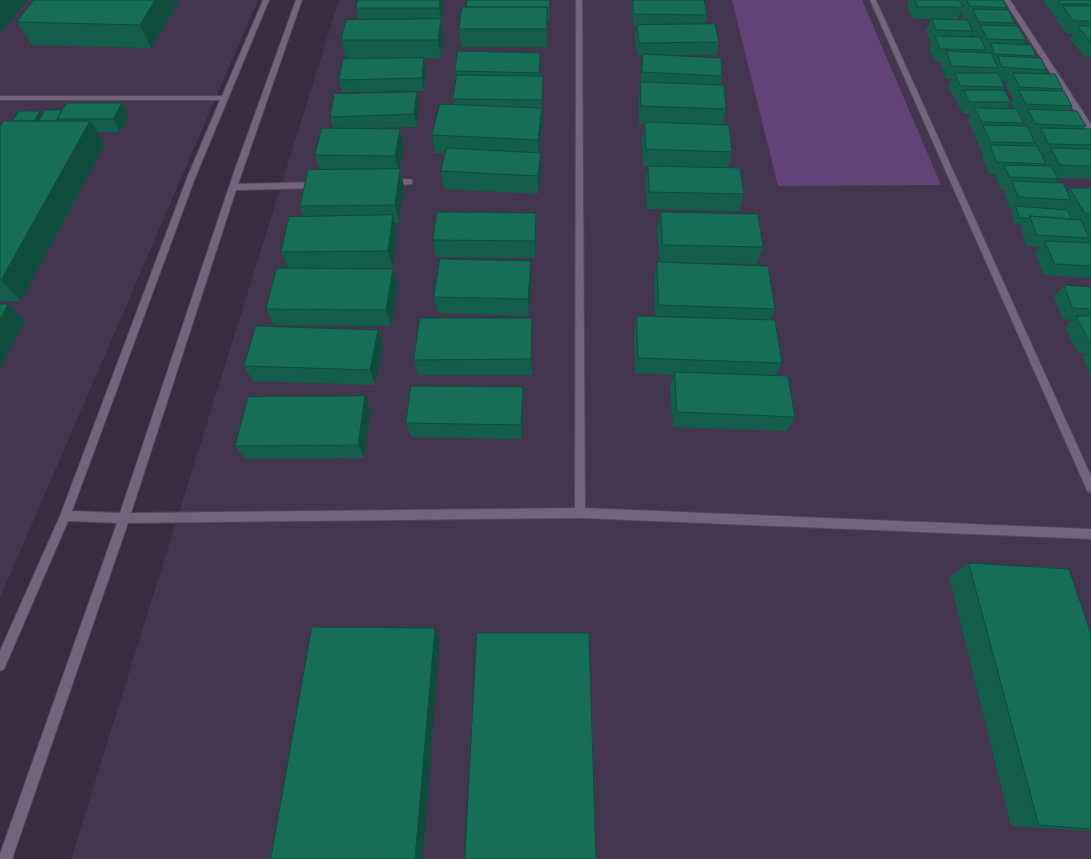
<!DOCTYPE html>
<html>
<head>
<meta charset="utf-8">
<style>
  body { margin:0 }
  canvas { display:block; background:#372c40 }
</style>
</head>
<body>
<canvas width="1091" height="859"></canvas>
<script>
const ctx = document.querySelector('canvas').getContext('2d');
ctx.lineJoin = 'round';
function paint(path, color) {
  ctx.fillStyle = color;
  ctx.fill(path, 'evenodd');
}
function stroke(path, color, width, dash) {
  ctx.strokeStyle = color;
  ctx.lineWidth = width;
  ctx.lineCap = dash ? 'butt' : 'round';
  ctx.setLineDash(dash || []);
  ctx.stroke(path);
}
const built = new Path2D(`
  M0,0H258L0,598Z
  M339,0H1091V859H71Z`);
const green = new Path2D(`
  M732,0H862L941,185L778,186Z`);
const minor = new Path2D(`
  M263,0H269L195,178L72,511L120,513L233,175L296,0H302L238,184L319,182L323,185L319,188L236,190L131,513L575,508L576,0H582L585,508L1091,529V539L580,518L128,523L12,859H0V854L117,523L68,521L4,669L0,671V651L60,516L187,178L220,100H0V96H222Z
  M870,0H876L1091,476V493L1087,491L1086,488Z
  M1004,0H1010L1091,124V132H1088Z
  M409,179L412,180V184L391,186L387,183L391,180Z`);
const wall = new Path2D(`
  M34,0H180L151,48L32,45L17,22Z
  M358,0H443L444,7L441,25L443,37L441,58H424L426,70L424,91L342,92L339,80L403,58H346L341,40L359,20L356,8Z
  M632,0H704L707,15L705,24L719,42L716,55H657L722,76L720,85L726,109L723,125L732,152L728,167L744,194L739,211L647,209L645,183L648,167L643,166L642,140L645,124H639V100L643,55H637L635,37L636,26H633L632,8Z
  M909,0H1003L1007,8L1005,10L1015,23L1014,26L1026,40L1023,45L1036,56L1034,58L1046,70L1044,74L1063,89L1062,91L1072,106L1069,111L1086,126L1084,129H1091V178H1057L1058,179L1055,183L1067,192L1070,188H1091V278L1044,275L1035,253L1040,247L1027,246L1021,228L1024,224H1015L1012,212L1013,210L1010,209L1004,193L1006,190H1001L995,177L997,175L989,174L982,157L984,154H983L975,137L977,134H974L968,120L971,114H963L957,102L959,99H954L948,85L952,79L946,78L940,63L941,61H935L929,48L932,43H931L926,31L932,19H913L907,6ZM961,12L964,19H968L967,20L957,19ZM972,34V35H975L974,37H970ZM1001,80L1008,81L1006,85L1013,99L1011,102L1014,109L1007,108L1011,102L1003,90L1005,87ZM1042,156H1046L1043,159Z
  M1045,0H1091V57H1085L1070,39L1074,33H1066L1056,19L1058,16H1054L1044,2Z
  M550,4L549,21H547V47H461L459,29L466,7Z
  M540,66V75L543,94L542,126L539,153L541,171L538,194L444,189L441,171L445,153H435L432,135L454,104L453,99L456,81L455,71Z
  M122,103L129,116L120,132H97L105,144L21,301H0V127L13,121L63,110Z
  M419,104L417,127L358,128L400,129L404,147L400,169L404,187L399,223H394L397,233L393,268L321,269L398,286L391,326L274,325L266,309L288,268L281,252L303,216L300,206L320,170L315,155L333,128L330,117Z
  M661,212L763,247L757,264L660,262L657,229Z
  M536,230L535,258L436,257L433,240Z
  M657,262L775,309L770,320L782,363L775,376L795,417L787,431L673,427L670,387L674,375L635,373L634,332L637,316L655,317L654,279Z
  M531,278L529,316L438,313L434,297Z
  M1064,285L1091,287V377L1083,357L1087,353H1078L1065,327L1073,320L1062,319L1054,297Z
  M378,330L383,345L375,385L253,381L244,366Z
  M532,334V375H418L414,360Z
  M523,387V402L522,439L411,437L406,423Z
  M365,396L371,411L364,458L246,459L235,446Z
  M969,563L1091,634V831L1011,826L949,577Z`);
const shadedWall = new Path2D(`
  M0,0H28L0,33Z
  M155,0H180L151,48L140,25Z
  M440,0H443L444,7L441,25L443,37L441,58L438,40L441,20L439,8Z
  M540,53V66L539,85V73Z
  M424,58L426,70L424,91L422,78Z
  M543,76V94L542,118V100Z
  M417,92L419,104L417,127L414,114Z
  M122,103L129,116L120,132L113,119Z
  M542,108V126L538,158V140Z
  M40,111L44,117L28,130Z
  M90,121L105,144L21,301L1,280Z
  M400,129L404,147L400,169L404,187L399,223L395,205L399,173L395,156Z
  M541,153V171L538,194V176Z
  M536,213V230L535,258V241Z
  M393,215L397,233L393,268L388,251Z
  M531,261V278L529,316L528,299Z
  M393,269L398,286L391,326L386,310Z
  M8,304L25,321L0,368V320Z
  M532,318V375L531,359Z
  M378,330L383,345L375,385L370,370Z
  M523,387V402L522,439L521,425Z
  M365,396L371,411L364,458L358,445Z
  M435,628L440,638L423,859H415Z`);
const building = new Path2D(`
  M34,0H155L140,25L17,22Z
  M358,0H440L439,8H356Z
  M467,0H550L549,8H547V7H466Z
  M633,0H704L707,15L634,14Z
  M915,0H959L963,7H918Z
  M967,0H1003L1007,8L970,6Z
  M1059,0H1091V4H1061Z
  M1063,6H1091V21H1074Z
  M462,7H547V29H459Z
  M973,9L1008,10L1015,23L979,22Z
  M441,19L438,40H341L346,20Z
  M932,19L967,20L973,31L937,30Z
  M715,24L719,42L639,43L637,25Z
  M980,25L1018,26L1026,40L988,39Z
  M1078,26H1091V42Z
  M935,36L980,37L986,50L941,49Z
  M991,43L1031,45L1036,56L995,54Z
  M458,51L540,53L539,73L455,71Z
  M947,51L991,53L998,68L952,66Z
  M643,54L721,58L722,76L642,72Z
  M998,56L1041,58L1046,70L1002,67Z
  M424,58L422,78L339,80L343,59Z
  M955,73H998L1005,87L961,86Z
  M1013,73L1055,74L1063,89L1020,87Z
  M457,75L543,76L542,100L453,99Z
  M641,82L724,85L726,109L641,106Z
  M964,90H1004L1011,102H970Z
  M1019,90L1064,91L1072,106L1026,104Z
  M417,92L414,114L330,117L334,94Z
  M67,103H122L113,119H57Z
  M440,104L542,108L538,140L432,135Z
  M975,108L1017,109L1024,123L982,122Z
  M1028,109L1077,111L1086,126L1036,124Z
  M45,110H63L57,119L58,121H39Z
  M19,111H40L34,121H13Z
  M4,121H90L1,280H0V127Z
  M645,122L729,125L732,152L646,149Z
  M983,125L1027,126L1035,143L991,142Z
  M322,128L400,129L395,156L315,155Z
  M1041,128L1091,129V145L1049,144Z
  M990,145L1037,146L1046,164L997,162Z
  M447,148L541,153L538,176L441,171Z
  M1051,148L1091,149V166L1060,165Z
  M1004,165L1051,166L1058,179L1010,177Z
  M648,166L740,168L744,194L650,192Z
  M400,169L395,205L300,206L308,170Z
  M1012,181L1063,183L1071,200L1019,197Z
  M1070,188H1091V213H1085Z
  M1016,206L1068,210L1071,219L1030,216L1029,218H1020Z
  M437,212L536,213L535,241L433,240Z
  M661,212L758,214L763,247L663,245Z
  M393,215L388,251L281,252L289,217Z
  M1030,216L1081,220L1089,238L1037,235Z
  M1045,241L1091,243V266L1055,264Z
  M440,259L531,261L528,299L434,297Z
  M657,262L768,266L775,309L659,305Z
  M277,268L393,269L386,310L266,309Z
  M1064,285L1091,287V309L1073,308Z
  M0,304H8L0,320Z
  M637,316L775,320L782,363L638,358Z
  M1076,316H1091V342H1090Z
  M420,318H532L531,359L414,360Z
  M256,326L378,330L370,370L244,366Z
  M675,372L788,376L795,417L677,412Z
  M411,386L523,387L521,425L406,423Z
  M365,396L358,445L235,446L248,397Z
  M969,563L1069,569L1091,634V829L1039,825Z
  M312,627L435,628L415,859H271Z
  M477,633H589L596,859H465Z`);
paint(built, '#44364e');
paint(green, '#614376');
stroke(minor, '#514758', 2);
paint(minor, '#71647b');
paint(wall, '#135f4b');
paint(shadedWall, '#0f4d3d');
paint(building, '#166e57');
stroke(building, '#0f4d3d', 1);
</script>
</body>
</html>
